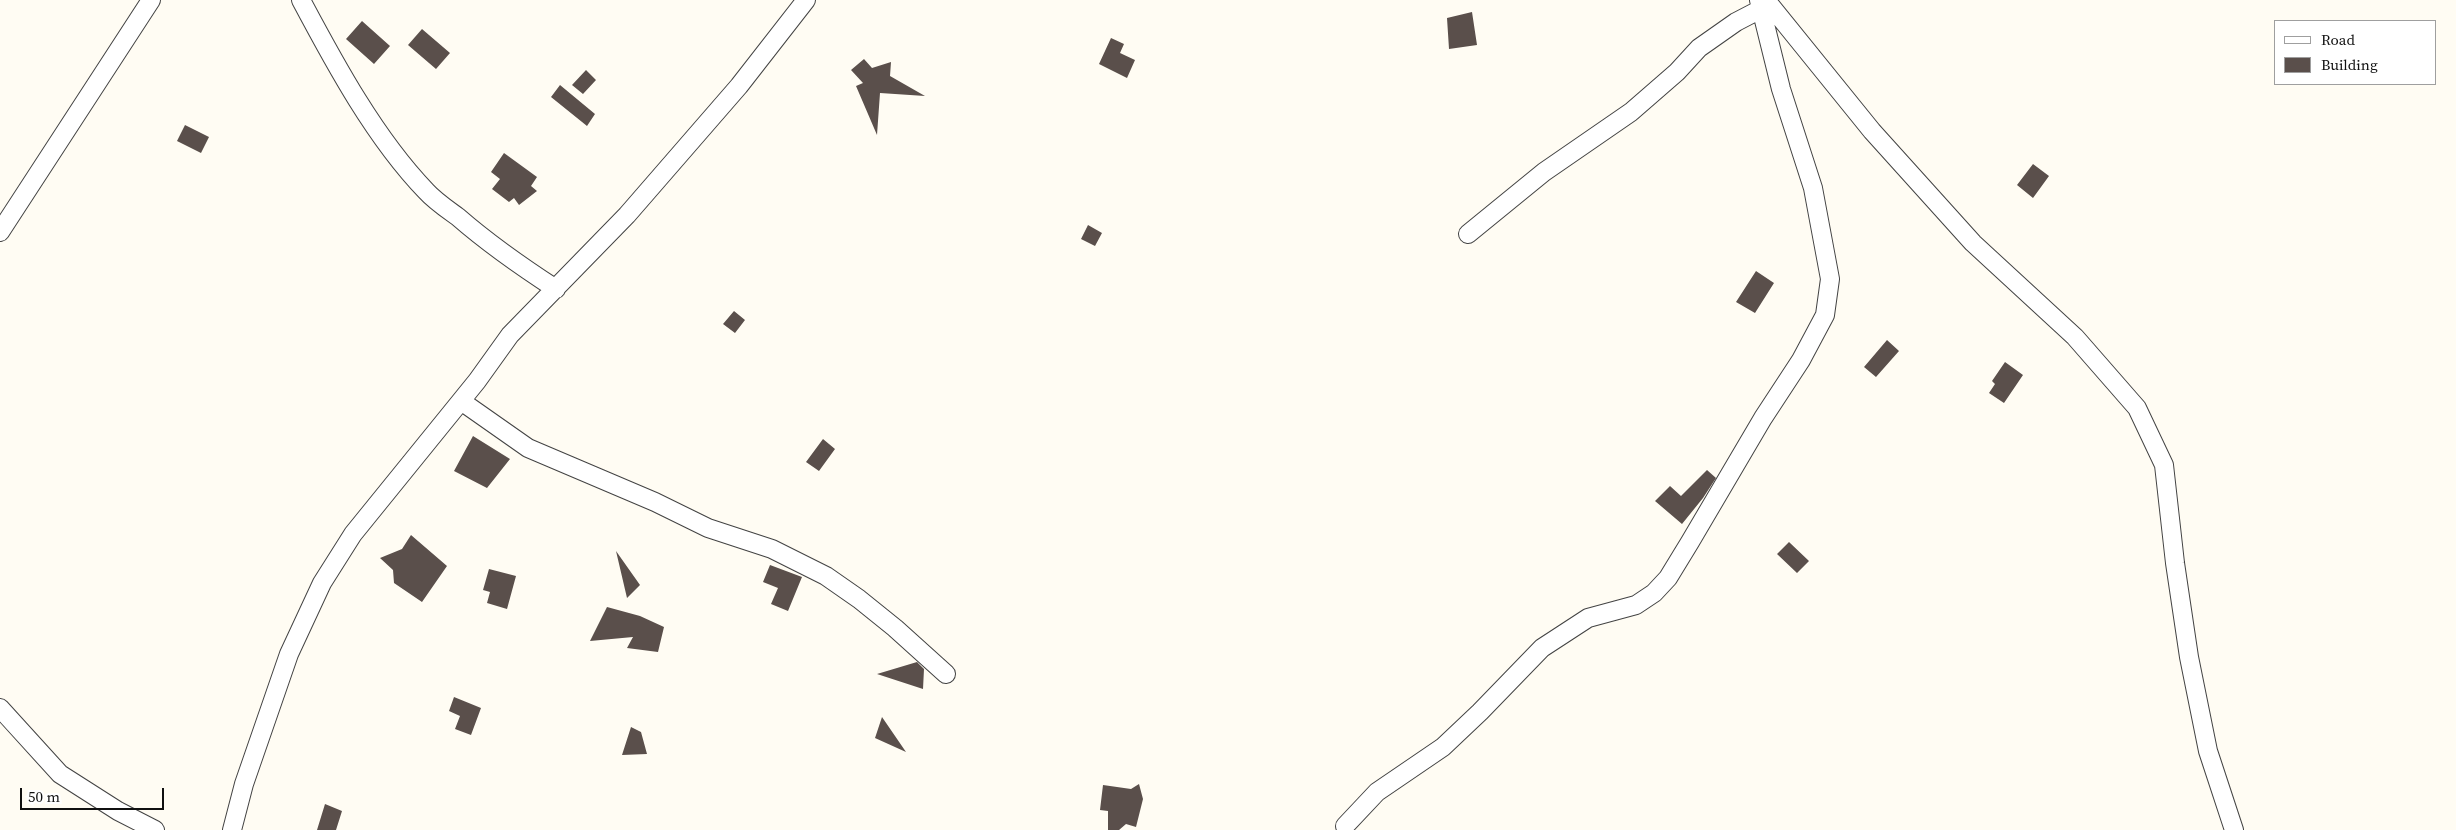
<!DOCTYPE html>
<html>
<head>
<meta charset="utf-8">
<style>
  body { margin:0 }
  #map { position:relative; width:2456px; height:830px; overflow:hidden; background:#fffcf3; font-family:"Source Serif 4",serif }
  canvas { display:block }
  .legend { position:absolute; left:2274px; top:20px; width:162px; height:65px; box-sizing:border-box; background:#fff; border:1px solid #9f9f9f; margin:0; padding:6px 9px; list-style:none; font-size:15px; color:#101010 }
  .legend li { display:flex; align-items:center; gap:10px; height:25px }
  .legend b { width:25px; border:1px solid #9f9f9f }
  .scale { position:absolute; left:20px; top:788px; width:144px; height:22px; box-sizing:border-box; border:2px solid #101010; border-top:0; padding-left:6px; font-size:15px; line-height:18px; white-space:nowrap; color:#101010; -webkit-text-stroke:4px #fff; paint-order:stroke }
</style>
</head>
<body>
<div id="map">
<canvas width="2456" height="830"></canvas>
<ul class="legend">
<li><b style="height:6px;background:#fff"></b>Road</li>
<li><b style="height:14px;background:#5a4f4b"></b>Building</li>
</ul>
<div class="scale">50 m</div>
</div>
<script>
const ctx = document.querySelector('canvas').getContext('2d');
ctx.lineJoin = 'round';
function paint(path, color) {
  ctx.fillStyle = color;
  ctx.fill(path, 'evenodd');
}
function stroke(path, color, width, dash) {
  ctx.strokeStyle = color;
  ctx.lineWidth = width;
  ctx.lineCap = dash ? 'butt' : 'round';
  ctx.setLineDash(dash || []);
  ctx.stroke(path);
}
const building = new Path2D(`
  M1472,12L1477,45L1449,49L1447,18Z
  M362,21L390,46L374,64L346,39Z
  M422,29L450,53L436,69L408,45Z
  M1111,38L1124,44L1120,53L1135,60L1127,78L1099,64Z
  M864,59L872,68L891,62L890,76L925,96L880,93L877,135L856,86L863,83L851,70Z
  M586,70L596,80L583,94L572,85Z
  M560,85L595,114L587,126L551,97Z
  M185,125L209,137L201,153L177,141Z
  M504,153L537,177L531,186L537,191L519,205L514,198L509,202L492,189L500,179L491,172Z
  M2033,164L2049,176L2033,198L2017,185Z
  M1088,225L1102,233L1095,246L1081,239Z
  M1756,271L1774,283L1755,313L1736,302Z
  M734,311L745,320L735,333L723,324Z
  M1887,340L1899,351L1876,377L1864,367Z
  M2005,362L2023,375L2004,403L1989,393L1995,384L1992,381Z
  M473,436L510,459L487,488L454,471Z
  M823,439L835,449L819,471L806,462Z
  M1707,470L1716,478L1703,498L1682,524L1655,501L1670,486L1681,496Z
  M411,535L447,566L422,602L394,583L393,570L380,558L402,549Z
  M1789,542L1809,561L1797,573L1777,554Z
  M616,551L640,585L627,598Z
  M770,565L802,577L788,611L771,604L778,588L763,582Z
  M489,569L516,576L507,609L487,603L490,592L483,590Z
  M607,607L640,616L664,627L658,652L627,648L633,637L590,641Z
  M917,662L924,669L923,689L877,674Z
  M454,697L481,708L471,735L455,729L460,716L449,711Z
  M882,717L906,752L875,738Z
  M631,727L641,732L647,754L622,755Z
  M1139,784L1143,799L1136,827L1126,824L1119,830H1108V811L1100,810L1103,785L1131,789Z
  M325,804L342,811L336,830H317Z`);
const street = new Path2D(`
  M301,0C335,64 375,138 426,191C435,201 447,209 458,217C489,244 522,267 556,289
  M1766,0L1872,131L1973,243L2075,337L2137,408L2164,465L2175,563L2189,657L2208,751L2234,830
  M0,232L151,0
  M1468,234L1544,172L1631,112L1677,72L1699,48L1736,22L1761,9
  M461,401L528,448L655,502L708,528L772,549L826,576L859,599L895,628L946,674
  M0,708L60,774L118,811L155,830
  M1345,826L1377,792L1443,747L1480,712L1542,648L1588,618L1636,605L1654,593L1668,578L1690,542L1763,418L1801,360L1825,315L1830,279L1813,188L1781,89L1759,0
  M232,830L244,784L289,654L322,583L353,534L477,381L510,335L627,215L739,86L806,0`);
paint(building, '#5a4f4b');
stroke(street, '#434343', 20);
stroke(street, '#fff', 18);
</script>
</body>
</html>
